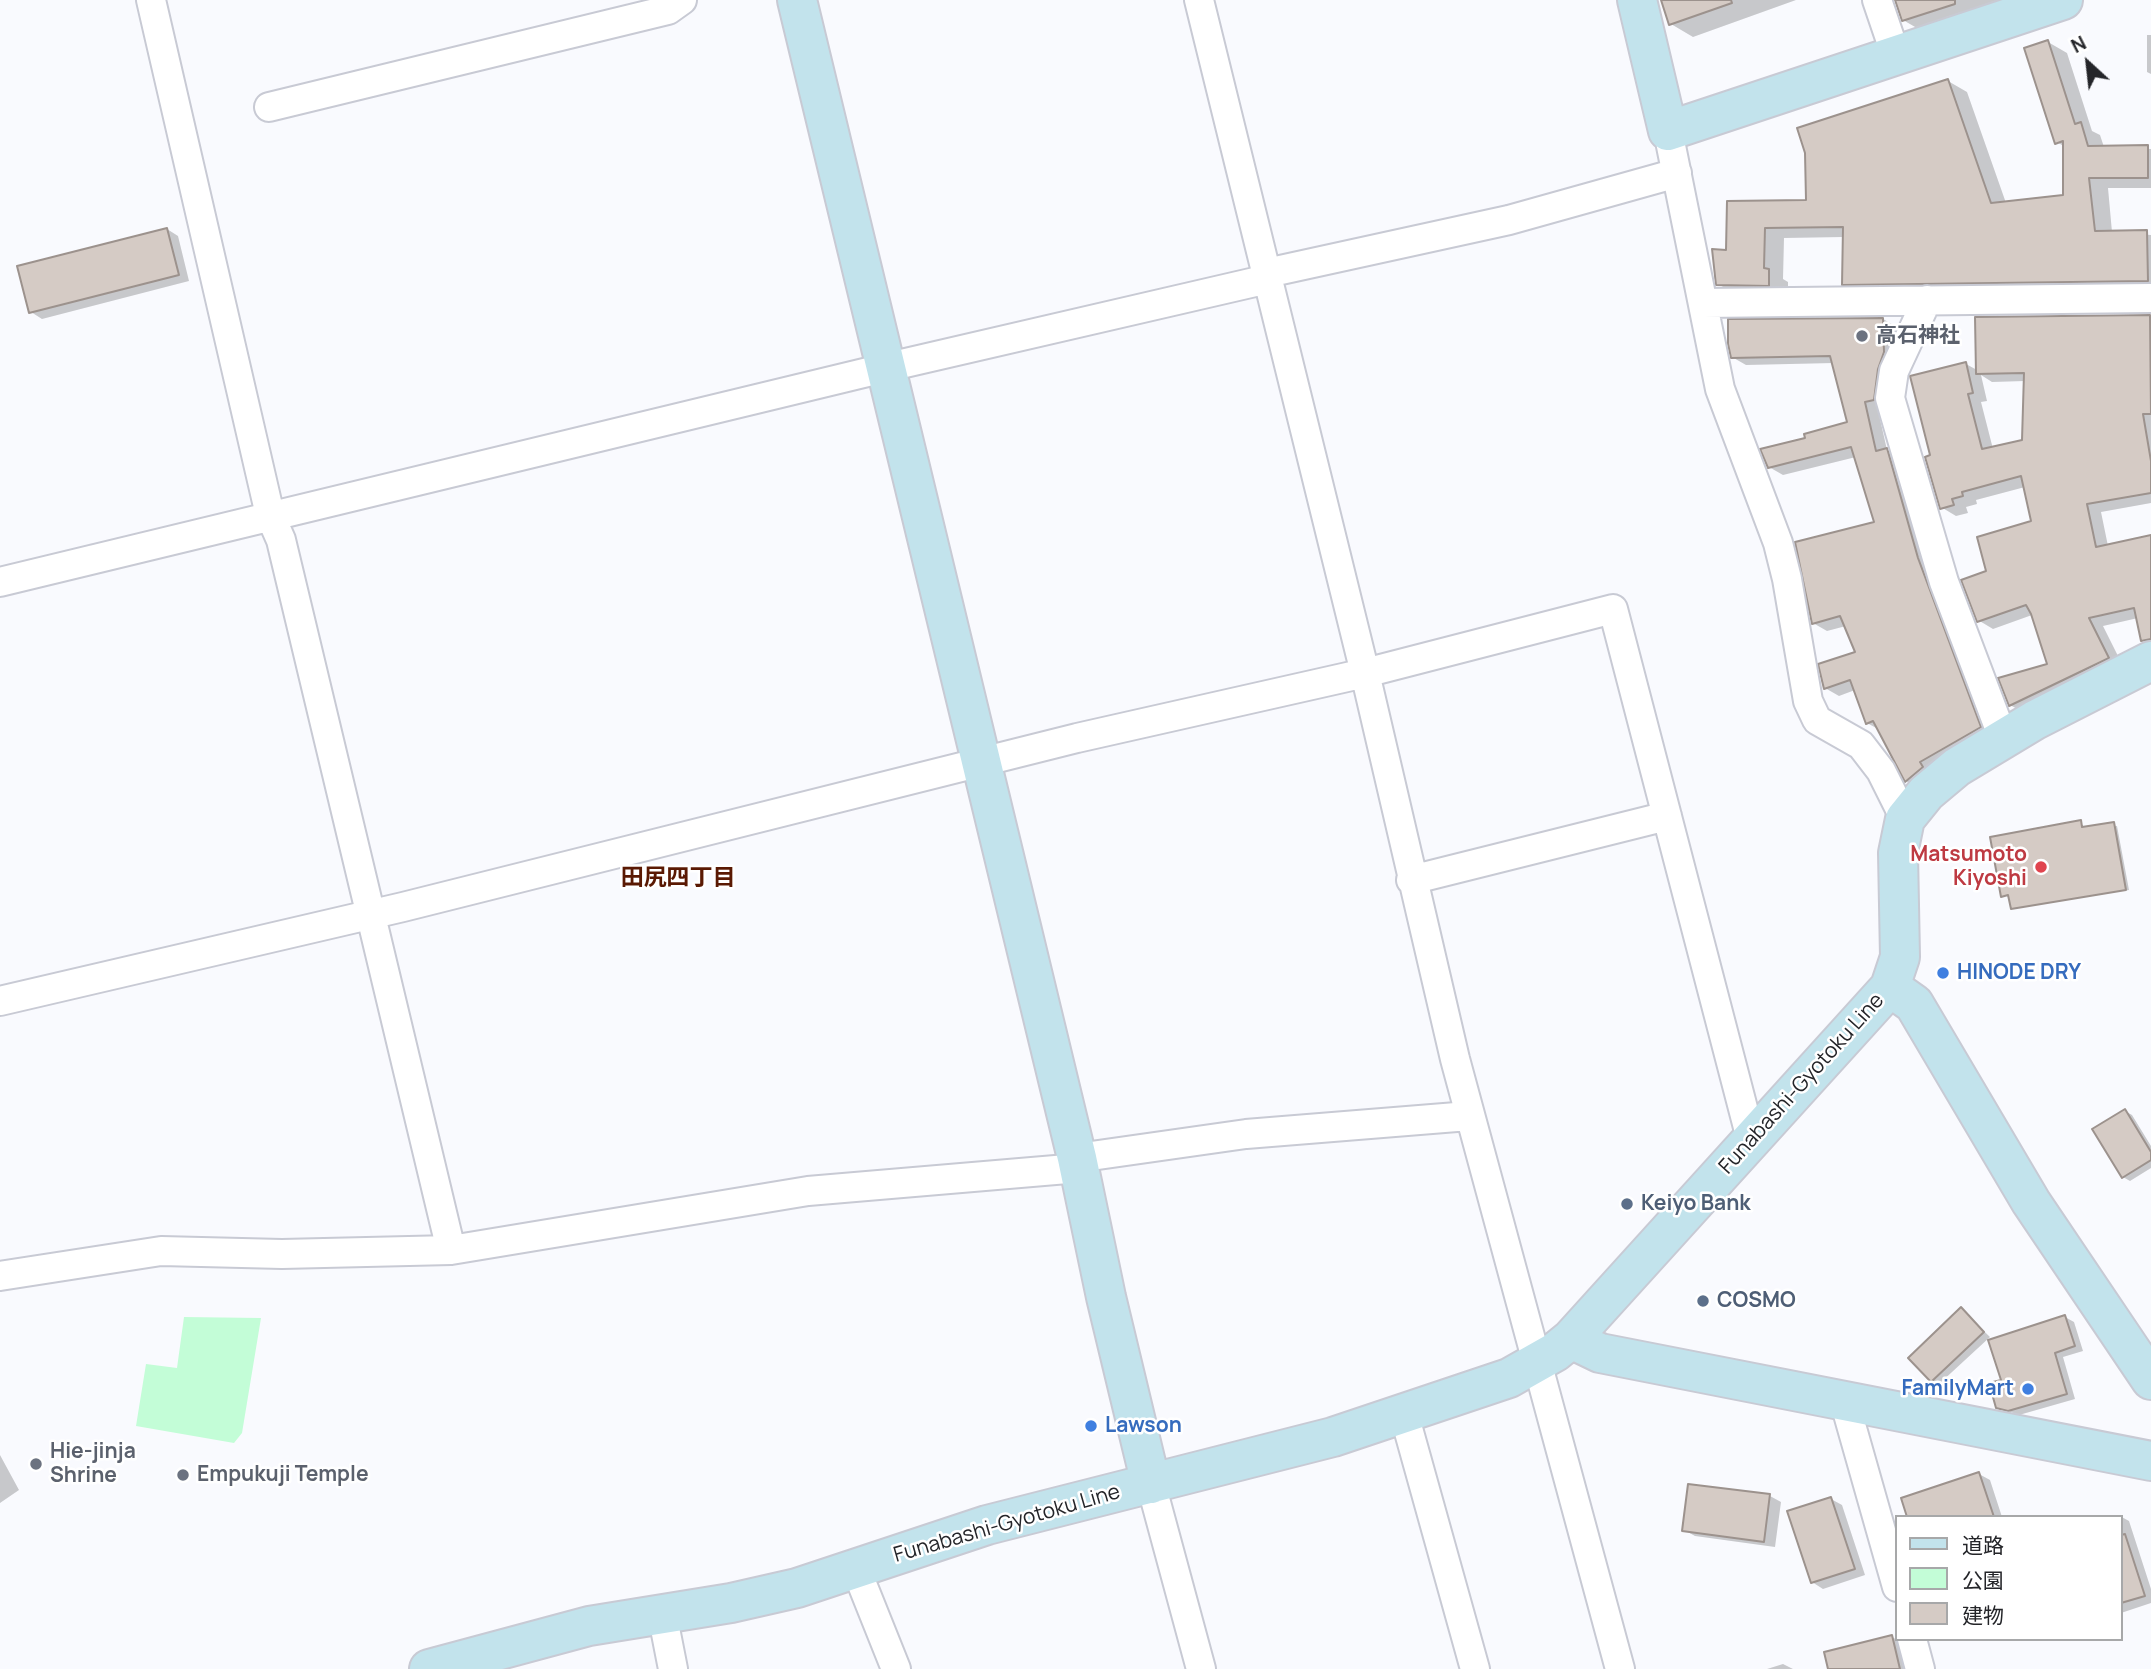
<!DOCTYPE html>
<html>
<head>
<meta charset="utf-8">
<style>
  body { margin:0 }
  #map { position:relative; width:2151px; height:1669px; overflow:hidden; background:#f9fafe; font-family:Manrope,"Noto Sans JP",sans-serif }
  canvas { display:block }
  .legend { position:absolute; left:1895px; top:1515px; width:228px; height:126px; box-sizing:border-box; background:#fff; border:2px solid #a7a8a9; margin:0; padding:9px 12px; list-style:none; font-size:21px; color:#242529 }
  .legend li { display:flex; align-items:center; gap:14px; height:35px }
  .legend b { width:35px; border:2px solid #a7a8a9 }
  .north { position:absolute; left:2053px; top:28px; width:70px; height:70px; -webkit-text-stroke:5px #fff; paint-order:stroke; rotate:333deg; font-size:19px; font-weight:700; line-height:28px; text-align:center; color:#242529 }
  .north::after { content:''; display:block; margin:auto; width:24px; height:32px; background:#242529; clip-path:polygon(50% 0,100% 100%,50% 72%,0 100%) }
</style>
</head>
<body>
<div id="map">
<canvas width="2151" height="1669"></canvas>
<ul class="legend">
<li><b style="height:9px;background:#c2e3ec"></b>道路</li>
<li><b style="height:19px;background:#c3fdd7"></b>公園</li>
<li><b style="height:19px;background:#d5cbc5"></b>建物</li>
</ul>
<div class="north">N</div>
</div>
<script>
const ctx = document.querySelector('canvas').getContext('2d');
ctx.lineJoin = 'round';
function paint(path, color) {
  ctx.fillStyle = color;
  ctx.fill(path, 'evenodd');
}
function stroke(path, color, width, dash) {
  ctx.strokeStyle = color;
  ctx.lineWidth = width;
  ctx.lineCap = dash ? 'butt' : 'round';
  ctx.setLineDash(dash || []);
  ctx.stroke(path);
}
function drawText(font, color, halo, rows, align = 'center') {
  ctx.font = font + ' Manrope,"Noto Sans JP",sans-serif';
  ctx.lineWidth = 5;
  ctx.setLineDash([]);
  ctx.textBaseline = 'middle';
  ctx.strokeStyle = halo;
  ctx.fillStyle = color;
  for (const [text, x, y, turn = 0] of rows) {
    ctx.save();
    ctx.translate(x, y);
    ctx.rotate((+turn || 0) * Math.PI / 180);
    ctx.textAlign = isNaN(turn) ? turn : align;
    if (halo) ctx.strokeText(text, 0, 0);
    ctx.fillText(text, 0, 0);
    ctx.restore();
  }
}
const green = new Path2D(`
  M184,1317L261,1318L242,1433L234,1443L136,1426L146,1364L177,1368Z`);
const shadow = new Path2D(`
  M1662,0H1796L1693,37L1671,24Z
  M1896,0H2012L1922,31L1903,20Z
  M2147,35H2151V74L2147,72Z
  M2048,42L2067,53L2092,131L2100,135L2104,147L2151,149V188H2108L2112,232L2151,235V292L1863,295L1843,284L1844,237L1784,238L1783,279L1788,282V296L1737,295L1718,284L1714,251L1728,252V203L1808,202L1948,81L1967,92L2006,203L2065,197V147L2057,142Z
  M167,229L178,236L189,281L42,319L31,312Z
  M2151,317V503L2101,512L2108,546L2151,537V643L2142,638L2138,618L2103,626L2123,666L2025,713L2010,705L2049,665L2032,615L1993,629L1978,620L1989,573L2033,523L2025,487L1976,500L1977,504L1966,507L1968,513L1956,516L1941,507L1933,456L1966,364L1977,370ZM1981,375L1992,382L2025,381L2024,442L1993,449L1981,402L1987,401Z
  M1883,319L1897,327L1898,361L1887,407L1878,410L1887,450L1900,458L1994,735L1920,789L1906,781L1880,730L1867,723L1855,690L1839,696L1825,688L1857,653L1846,626L1827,631L1813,623L1876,523L1856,457L1783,475L1769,467L1807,439L1849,423L1834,363L1746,365L1732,357Z
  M2081,822L2084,829L2117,826L2129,890L2013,907Z
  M2125,1111L2132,1115L2151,1146V1168L2130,1181L2123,1177Z
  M1962,1310L1990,1337L1939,1384L1932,1380Z
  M2065,1317L2074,1322L2083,1351L2063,1357L2075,1399L2019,1415L1997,1407L2003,1381Z
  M0,1455L19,1490L0,1503Z
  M1979,1474L1990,1480L2002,1517H1909Z
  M1690,1486L1770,1496L1781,1502L1775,1547L1695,1536L1684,1530Z
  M1831,1499L1842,1505L1865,1575L1823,1589L1812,1582Z
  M2118,1515L2129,1521L2151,1589V1603L2121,1613V1517H2113Z
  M1892,1637L1899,1641L1905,1669H1830Z
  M1783,1664L1793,1669H1767Z`);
const building = new Path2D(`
  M1661,0H1731L1732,3L1669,25Z
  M1895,0H1955V4L1902,21Z
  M2048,40L2075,124L2081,122L2088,146L2148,145V178H2089L2095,231L2147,230L2148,281L1842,285L1843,227L1765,228L1764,268L1769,269V286L1716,285L1712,249L1726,250L1727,201L1806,200L1805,153L1797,128L1948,79L1991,203L2063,195V141L2055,144L2024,48Z
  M167,228L179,275L29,313L17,266Z
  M2150,315L2151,414H2143L2151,461V493L2087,504L2096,547L2151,535V639L2141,641L2134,608L2089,618L2109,658L2009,706L1998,678L2047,664L2031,614L2026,605L1977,622L1961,580L1986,571L1977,537L2031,521L2021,476L1962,492L1963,496L1952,499L1954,505L1940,509L1925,457L1930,455L1910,376L1966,362L1973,393L1968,394L1982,449L2022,440L2024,373L1976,374L1975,317Z
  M1883,318L1884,352L1878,369L1874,400L1865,402L1876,451L1887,448L1918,558L1981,727L1920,762L1923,767L1905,782L1873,721L1866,724L1850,680L1824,689L1818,664L1855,652L1840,616L1812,624L1795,542L1874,522L1851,447L1768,468L1760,449L1805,438L1804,434L1847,422L1830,356L1731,358L1728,344V319Z
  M2081,820L2082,827L2114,822L2126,890L2011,909L2008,895L2001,897L1990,837Z
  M2125,1109L2151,1152V1160L2122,1178L2092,1129Z
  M1961,1307L1984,1332L1931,1382L1908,1358Z
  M2065,1315L2075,1346L2055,1353L2067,1394L2008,1411L1996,1408L1989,1383L2001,1380L1988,1340Z
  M1979,1472L1994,1517H1907L1901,1498Z
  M1688,1484L1770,1494L1764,1542L1682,1531Z
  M1831,1497L1855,1569L1811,1583L1787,1511Z
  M2125,1534L2145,1596L2121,1603V1535Z
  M1892,1635L1900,1669H1828L1824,1652Z`);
const street = new Path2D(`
  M151,0L270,515L281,540L451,1250
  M1199,0L1365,673L1455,1059L1620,1669
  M1877,0L1896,56
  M269,107L668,10L682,0
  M1668,131L1720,389L1778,543L1787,579L1808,701L1817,720L1861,745L1881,771L1905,819
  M1927,300L1894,371L1890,398L1944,582L2003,738
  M1703,303L2151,298
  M0,582L901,364L1255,282L1276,271L1509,220L1677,173
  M1411,880L1667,816
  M0,1001L403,907L1077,738L1365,673L1613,609L1751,1139
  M1077,1158L1246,1134L1469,1116
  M0,1276L161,1251L282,1254L451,1250L808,1191L1079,1168
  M1844,1400L1897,1587
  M1404,1414L1475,1669
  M1151,1484L1201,1669
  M856,1569L896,1669
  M662,1613L673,1669
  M1912,1639L1920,1669`);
const secondary = new Path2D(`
  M797,0L1077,1158L1106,1297L1151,1484
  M1637,0L1668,131L2063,0
  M1890,987L1914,1004L2031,1202L2151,1380
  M1571,1339L1600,1353L2151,1461
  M429,1669L589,1626L731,1603L797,1588L987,1525L1333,1437L1509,1378L1555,1352L1571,1339L1890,987L1900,957L1898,853L1905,819L1926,793L1957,767L2035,720L2151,661`);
const markers = [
  [1862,336,7,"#6b7280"],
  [2041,867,7,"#e0444e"],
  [1943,973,7,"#3f7fe0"],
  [1627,1204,7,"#5c6f8a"],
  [1703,1301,7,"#5c6f8a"],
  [2028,1389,7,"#3f7fe0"],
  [1091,1426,7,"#3f7fe0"],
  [36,1464,7,"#6b7280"],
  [183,1475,7,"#6b7280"]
];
const worshipNames = [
  ["高石神社",1876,336],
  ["Hie-jinja",50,1452],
  ["Shrine",50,1476],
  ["Empukuji Temple",197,1475]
];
const healthNames = [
  ["Matsumoto",2027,855],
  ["Kiyoshi",2027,879]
];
const shopNames = [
  ["HINODE DRY",1957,973],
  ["FamilyMart",2014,1389,"right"],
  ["Lawson",1105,1426]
];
const streetNames = [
  ["Funabashi-Gyotoku Line",1802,1084,-48],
  ["Funabashi-Gyotoku Line",1007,1524,-16]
];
const serviceNames = [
  ["Keiyo Bank",1641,1204],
  ["COSMO",1717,1301]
];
const neighbourhoodNames = [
  ["田尻四丁目",678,879]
];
paint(green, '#c3fdd7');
paint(shadow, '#0003');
paint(building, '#d5cbc5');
stroke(building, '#9c928d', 2);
stroke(street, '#c8cad4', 32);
stroke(secondary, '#c8cad4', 42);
stroke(street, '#fff', 28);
stroke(secondary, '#c2e3ec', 38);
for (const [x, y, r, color] of markers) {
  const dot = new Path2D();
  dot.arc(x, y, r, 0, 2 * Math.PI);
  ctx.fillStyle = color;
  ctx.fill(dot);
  stroke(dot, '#fff', 2.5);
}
drawText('bold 21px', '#5b616d', '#fff', worshipNames, 'left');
drawText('bold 21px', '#be3a42', '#fff', healthNames, 'right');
drawText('bold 21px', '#366cbe', '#fff', shopNames, 'left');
drawText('21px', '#242529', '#fff', streetNames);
drawText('bold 21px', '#4e5e75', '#fff', serviceNames, 'left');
drawText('bold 23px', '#5a1903', '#fff', neighbourhoodNames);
</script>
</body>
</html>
